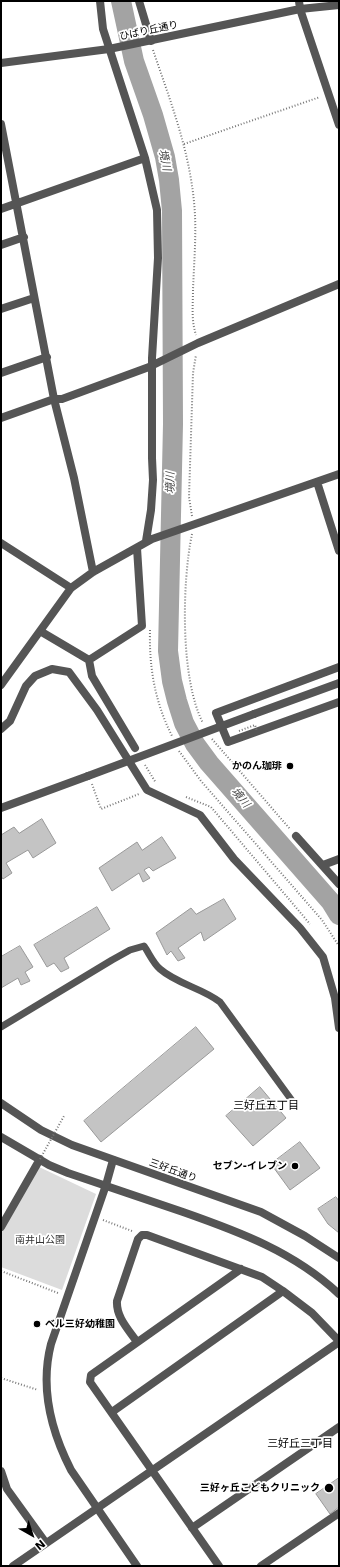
<!DOCTYPE html>
<html>
<head>
<meta charset="utf-8">
<style>
  body { margin:0 }
  #map { position:relative; width:340px; height:1567px; overflow:hidden; background:#fff; font-family:"DejaVu Sans",sans-serif }
  canvas { display:block }
  .frame { position:absolute; inset:0; border:2px solid #000; pointer-events:none }
  .north { position:absolute; left:12px; top:1515px; width:40px; height:40px; -webkit-text-stroke:3px #fff; paint-order:stroke; rotate:141deg; font-size:11px; font-weight:700; line-height:16px; text-align:center; color:#000 }
  .north::after { content:''; display:block; margin:auto; width:14px; height:18px; background:#000; clip-path:polygon(50% 0,100% 100%,50% 72%,0 100%) }
</style>
</head>
<body>
<div id="map">
<canvas width="340" height="1567"></canvas>
<div class="frame"></div>
<div class="north">N</div>
</div>
<script>
const ctx = document.querySelector('canvas').getContext('2d');
ctx.lineJoin = 'round';
function paint(path, color) {
  ctx.fillStyle = color;
  ctx.fill(path, 'evenodd');
}
function stroke(path, color, width, dash) {
  ctx.strokeStyle = color;
  ctx.lineWidth = width;
  ctx.lineCap = dash ? 'butt' : 'round';
  ctx.setLineDash(dash || []);
  ctx.stroke(path);
}
function drawText(font, color, halo, rows, align = 'center') {
  ctx.font = font + ' "DejaVu Sans","Noto Sans JP",sans-serif';
  ctx.lineWidth = 3.5;
  ctx.setLineDash([]);
  ctx.textBaseline = 'middle';
  ctx.strokeStyle = halo;
  ctx.fillStyle = color;
  for (const [text, x, y, turn = 0] of rows) {
    ctx.save();
    ctx.translate(x, y);
    ctx.rotate((+turn || 0) * Math.PI / 180);
    ctx.textAlign = isNaN(turn) ? turn : align;
    if (halo) ctx.strokeText(text, 0, 0);
    ctx.fillText(text, 0, 0);
    ctx.restore();
  }
}
const green = new Path2D(`
  M37,1166L96,1194L62,1290L1,1267V1233Z`);
const river = new Path2D(`
  M121,1L134,61L153,115L165,157L169,180L172,211L173,424L168,651L172,681L177,701L184,723L195,744L209,763L331,902L339,915`);
const building = new Path2D(`
  M42,819L56,843L33,858L28,850L6,863L12,873L3,879L1,876V835L14,827L19,833Z
  M162,837L176,858L153,871L149,867L144,870L150,878L143,882L139,873L112,891L99,868L137,842L142,850Z
  M224,899L236,919L204,941L201,932L178,948L185,958L178,961L171,951L167,955L156,933L191,908L196,914Z
  M97,907L110,929L64,958L69,968L61,972L54,963L47,967L34,945Z
  M20,946L33,967L25,972L30,981L21,985L18,978L1,988V957Z
  M196,1027L214,1049L101,1142L84,1121Z
  M260,1087L286,1118L253,1146L226,1116Z
  M300,1142L320,1168L290,1190L271,1164Z
  M336,1197L339,1201V1233L328,1224L318,1209Z
  M339,1478V1507L330,1514L316,1494Z`);
const path = new Path2D(`
  M153,50C170,100 189,149 194,202C197,231 194,261 193,290C193,305 191,320 196,335
  M184,144L320,97
  M192,516L189,497L193,373L196,355
  M192,534C182,582 180,679 203,723
  M150,630C149,668 155,702 172,736
  M212,739L290,829
  M179,751L201,781L322,920L339,946
  M145,765L156,783
  M92,784L101,809L139,794
  M186,797L211,807L310,924
  M103,1220L132,1231
  M1,1271L58,1293
  M1,1378L38,1390`);
const service = new Path2D(`
  M1,1027L112,960L130,950L144,946C149,953 153,963 160,969C177,984 202,988 220,1002L293,1102`);
const pedestrian = new Path2D(`
  M1,729L10,721L26,686L35,676L52,669L69,672L97,710L147,790L200,815L234,859L300,928L323,957L335,998L339,1028
  M1,1137L49,1165L68,1173C106,1186 145,1199 183,1212C240,1232 294,1252 339,1294
  M1,1227L40,1159`);
const minor = new Path2D(`
  M100,1L103,29L145,158L157,210L158,258L152,358V458L153,480L151,510L146,541
  M139,1L151,41
  M1,124L54,399L74,478L93,572
  M1,209L145,158
  M1,245L24,237
  M1,309L34,298
  M1,373L47,357
  M1,418L54,399H62L149,367L198,343L339,284
  M317,482L339,551
  M1,543L71,588
  M40,631L89,660L92,676L135,748
  M89,660L142,626L137,548
  M339,667L216,713L228,742L339,702
  M1,685L71,588L93,572L152,539L339,474
  M296,836L339,884
  M323,865L339,859
  M113,1160L106,1185L51,1344C40,1387 51,1431 71,1470L137,1566
  M137,1342C128,1329 116,1317 117,1301L138,1239L142,1235H147L262,1277L283,1291L312,1313L339,1341
  M112,1412L283,1291
  M1,1471L7,1489L46,1543
  M192,1528L339,1427
  M13,1566L339,1342
  M219,1566L90,1382L91,1375L241,1269
  M261,1566L339,1513`);
const tertiary = new Path2D(`
  M299,1L300,9L339,125
  M1,63L109,49L300,9L339,5
  M254,714L339,683
  M1,808L88,776
  M1,1103L41,1130L72,1145L261,1212L305,1236L339,1258`);
const pathBridge = new Path2D(`
  M239,731L255,725L257,731
  M40,1159L64,1116`);
const tertiaryBridge = new Path2D(`
  M88,776L254,714`);
const markers = [
  [290,766,4,"#000"],
  [295,1166,4,"#000"],
  [37,1324,4,"#000"],
  [329,1488,5,"#000"]
];
const streetNames = [
  ["ひばり丘通り",149,31,-12],
  ["三好丘通り",173,1171,20]
];
const poiNames = [
  ["かのん珈琲",282,766],
  ["セブン-イレブン",287,1166],
  ["ベル三好幼稚園",45,1324,"left"],
  ["三好ヶ丘こどもクリニック",320,1488]
];
const parkNames = [
  ["南井山公園",40,1240]
];
const waterNames = [
  ["境川",164,160,78],
  ["境川",171,483,-89],
  ["境川",240,798,49]
];
const neighbourhoodNames = [
  ["三好丘五丁目",266,1106],
  ["三好丘三丁目",300,1444]
];
paint(green, '#dcdcdc');
stroke(river, '#a3a3a3', 20);
paint(building, '#c4c4c4');
stroke(building, '#999', 1);
stroke(path, '#777', 2, [1, 2]);
stroke(service, '#555', 7);
stroke(pedestrian, '#555', 8);
stroke(minor, '#555', 8);
stroke(tertiary, '#555', 8);
stroke(pathBridge, '#777', 2, [1, 2]);
stroke(tertiaryBridge, '#555', 8);
for (const [x, y, r, color] of markers) {
  const dot = new Path2D();
  dot.arc(x, y, r, 0, 2 * Math.PI);
  ctx.fillStyle = color;
  ctx.fill(dot);
  stroke(dot, '#fff', 1.5);
}
drawText('10px', '#000', '#fff', streetNames);
drawText('bold 10px', '#000', '#fff', poiNames, 'right');
drawText('10px', '#333', '#fff', parkNames);
drawText('italic 11px', '#444', '#fff', waterNames);
drawText('11px', '#000', '#fff', neighbourhoodNames);
</script>
</body>
</html>
